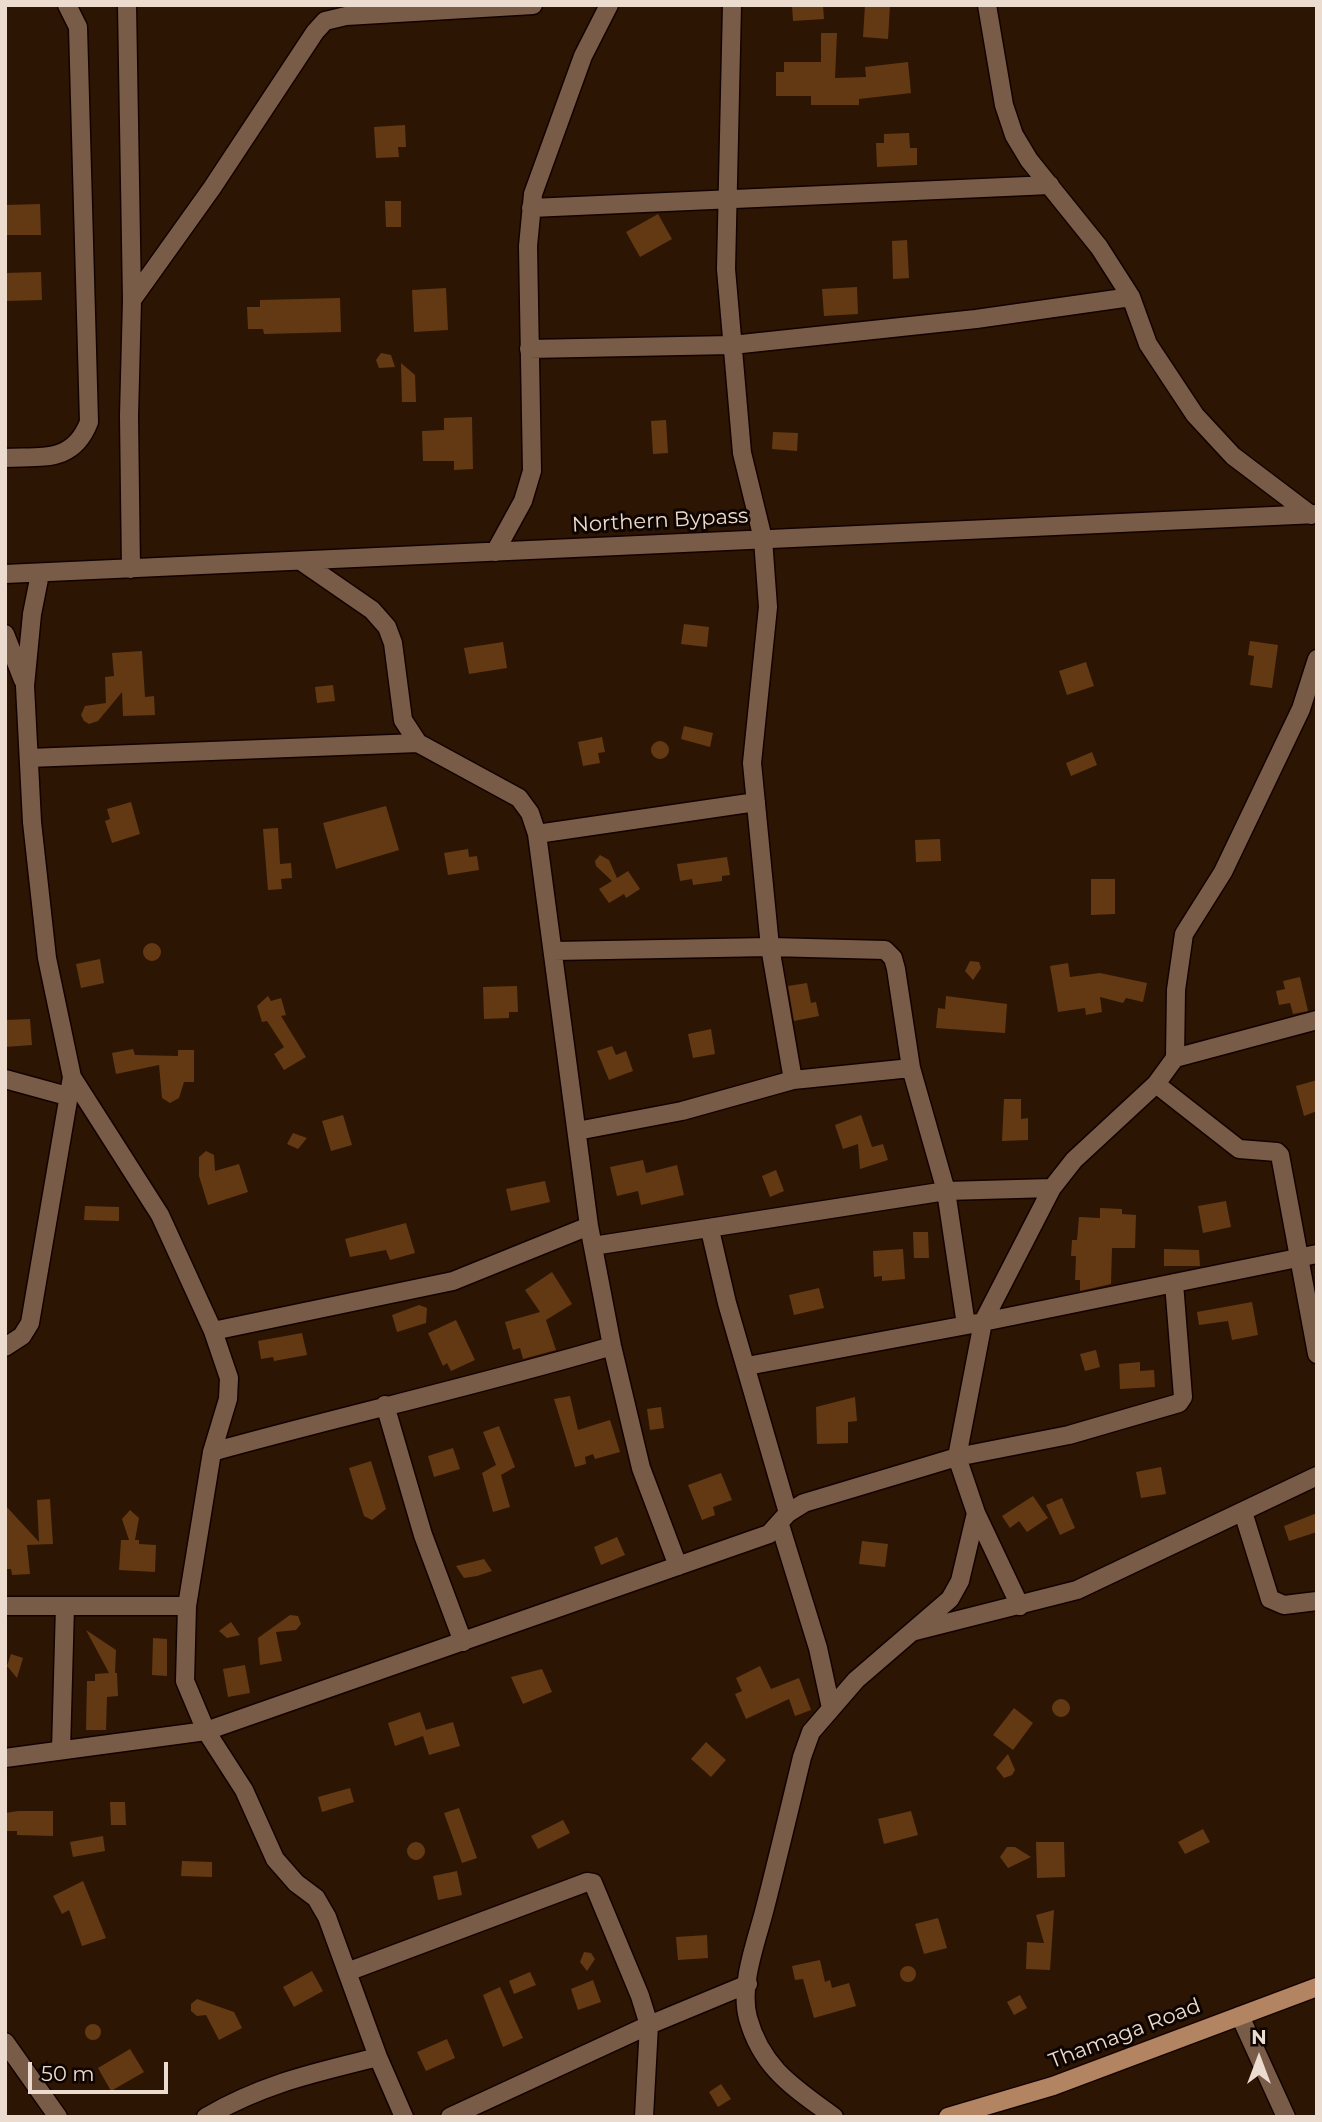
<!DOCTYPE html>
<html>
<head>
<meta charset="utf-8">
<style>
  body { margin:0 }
  #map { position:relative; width:1322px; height:2122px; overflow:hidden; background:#2d1503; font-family:Montserrat,sans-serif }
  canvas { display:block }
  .frame { position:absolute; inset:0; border:7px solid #ecdbcf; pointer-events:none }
  .north { position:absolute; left:1224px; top:2024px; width:70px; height:70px; -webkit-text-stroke:5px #0e0501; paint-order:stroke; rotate:0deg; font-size:19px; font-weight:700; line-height:28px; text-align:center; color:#ecdbcf }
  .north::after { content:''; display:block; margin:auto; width:24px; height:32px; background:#ecdbcf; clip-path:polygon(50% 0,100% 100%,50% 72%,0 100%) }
  .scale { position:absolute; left:28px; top:2062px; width:140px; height:32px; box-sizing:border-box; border:4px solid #ecdbcf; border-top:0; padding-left:9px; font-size:21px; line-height:24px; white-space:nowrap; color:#ecdbcf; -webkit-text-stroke:5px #0e0501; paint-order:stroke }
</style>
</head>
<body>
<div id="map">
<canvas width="1322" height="2122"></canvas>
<div class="frame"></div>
<div class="north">N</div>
<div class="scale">50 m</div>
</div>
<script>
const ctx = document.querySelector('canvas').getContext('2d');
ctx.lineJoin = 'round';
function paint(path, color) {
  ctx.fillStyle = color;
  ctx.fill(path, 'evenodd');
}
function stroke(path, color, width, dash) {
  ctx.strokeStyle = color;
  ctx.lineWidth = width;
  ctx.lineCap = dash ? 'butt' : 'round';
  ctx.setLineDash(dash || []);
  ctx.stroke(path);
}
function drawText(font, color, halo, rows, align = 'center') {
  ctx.font = font + ' Montserrat,sans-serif';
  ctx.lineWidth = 6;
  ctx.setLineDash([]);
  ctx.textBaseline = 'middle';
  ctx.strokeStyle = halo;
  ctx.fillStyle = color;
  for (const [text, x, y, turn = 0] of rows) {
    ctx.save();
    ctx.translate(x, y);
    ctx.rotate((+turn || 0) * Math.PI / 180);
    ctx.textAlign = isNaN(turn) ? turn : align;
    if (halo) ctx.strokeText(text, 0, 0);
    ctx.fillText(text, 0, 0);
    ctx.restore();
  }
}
const building = new Path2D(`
  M792,5H823L824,19L793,21Z
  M865,5H890L888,39L863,37Z
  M821,33H837L835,78L866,77L865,67L908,62L911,93L859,99V105H811V96H776V72H784V62H821Z
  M405,125L406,147H398L399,157L376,158L374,127Z
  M909,133L910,148H917V165L877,167L876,143H884V134Z
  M385,201H401V227H386Z
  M40,204L41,235H5V205Z
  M658,214L672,239L640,257L626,232Z
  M907,240L909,278L893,279L892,241Z
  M41,272L42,300L5,301V273Z
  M857,287L858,314L824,316L822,289Z
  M446,288L448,330L414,332L412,290Z
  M340,298L341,332L264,334L263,329H248L247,307H260V300Z
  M381,353L391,355L395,367L379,368L376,360Z
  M401,363L415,375L416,402H402Z
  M472,417L473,469L454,470V461H423L422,431L444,430V418Z
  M666,420L668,453L653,454L651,421Z
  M773,432L798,433L797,451L772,449Z
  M684,624L709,627L707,647L681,644Z
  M1250,641L1278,645L1272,688L1250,685L1254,656L1248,655Z
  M503,642L507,668L469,674L464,648Z
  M142,651L145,697L154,696L155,715L123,716L122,692L98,721L89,724L84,721L81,715L85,706L106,703L105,677L114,676L112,653Z
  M1086,662L1094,686L1067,695L1059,671Z
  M333,685L335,701L317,703L315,687Z
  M684,726L713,733L710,747L681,739Z
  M602,737L605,752L598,753L600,763L583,766L578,742Z
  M651 750a9 9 0 1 1 18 0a9 9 0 1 1-18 0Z
  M1092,752L1097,765L1071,776L1066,763Z
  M131,802L140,834L112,843L105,821L110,819L107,809Z
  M386,806L399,850L336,869L323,823Z
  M278,828L280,864L291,863L292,878L281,879L282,889L268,890L263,829Z
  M940,839L941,861L916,862L915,840Z
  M468,849L469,857L477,856L479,870L448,875L444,853Z
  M600,855L609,860L617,878L628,871L640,889L626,898L624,894L609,903L599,889L612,881L596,866L595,861Z
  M727,857L730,875L722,876V881L693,885L692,879L680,881L677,864Z
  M1091,879H1115V914L1091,915Z
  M143 952a9 9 0 1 1 18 0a9 9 0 1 1-18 0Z
  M100,959L104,983L81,988L76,964Z
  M970,961L979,962L981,968L973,980L965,971Z
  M1068,963L1070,977L1100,973L1147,983L1143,1002L1126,998L1123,1003L1100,997L1102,1012L1086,1015L1085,1008L1058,1012L1050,966Z
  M1300,977L1308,1011L1293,1014L1290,1003L1279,1005L1276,991L1285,989L1283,981Z
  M807,983L811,1003L816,1002L819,1016L794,1021L788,986Z
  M517,986L518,1012H509V1018L484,1019L483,987Z
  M268,996L271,1001L281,998L286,1015L281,1016L306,1057L284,1070L274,1054L284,1047L267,1021L262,1022L257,1006Z
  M946,996L1007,1004L1005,1033L936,1028L938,1008L945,1009Z
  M30,1019L32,1045L5,1047V1020Z
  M711,1029L715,1054L693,1058L688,1034Z
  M612,1046L616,1055L626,1051L633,1071L609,1080L597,1051Z
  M133,1049L135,1055L178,1056V1050H194V1082H184L179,1098L170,1103L162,1098L159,1065L116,1074L112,1053Z
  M1317,1080V1111L1304,1116L1296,1086Z
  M1004,1099H1021V1119L1028,1118V1140L1002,1141Z
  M343,1115L352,1145L331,1151L322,1121Z
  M861,1115L872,1147L883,1144L888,1160L860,1169L858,1144L843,1149L835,1125Z
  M293,1133L307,1138L298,1149L287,1144Z
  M206,1151L214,1155L215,1171L239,1164L248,1192L208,1205L199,1176V1157Z
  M643,1160L646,1173L677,1165L684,1195L641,1205L638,1191L617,1196L610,1167Z
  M776,1170L784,1191L770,1197L762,1176Z
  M545,1181L550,1202L511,1211L506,1189Z
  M1226,1201L1231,1227L1203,1233L1198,1206Z
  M85,1206L119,1207V1221L84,1220Z
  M1100,1208L1122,1209V1214L1136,1215L1135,1248H1112L1111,1284L1080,1291V1280H1075L1076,1256H1071L1072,1240H1077L1079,1217L1100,1218Z
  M406,1223L415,1253L390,1260L386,1250L350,1257L345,1239Z
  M913,1232H928L929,1258H914Z
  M903,1249L905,1279L882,1281V1276L874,1277L873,1251Z
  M1164,1249L1199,1250L1200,1266H1164Z
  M552,1272L572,1304L546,1320L556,1350L523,1359L520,1348L513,1350L505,1322L540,1312L525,1290Z
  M819,1288L824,1308L794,1315L789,1295Z
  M1252,1302L1258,1335L1232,1340L1228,1321L1199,1325L1197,1312Z
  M419,1305L427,1308L426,1323L397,1332L392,1315Z
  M456,1320L475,1360L451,1371L447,1363L443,1366L428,1333Z
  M302,1333L307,1355L274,1361L273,1357L261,1359L258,1341Z
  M1096,1350L1100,1367L1085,1371L1080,1354Z
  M1140,1362V1371L1154,1370L1155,1387L1120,1389L1119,1364Z
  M570,1396L578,1430L610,1420L620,1452L595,1459L593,1454L585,1457L586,1464L575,1467L554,1399Z
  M855,1397L857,1421L848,1422V1443L817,1444L816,1407Z
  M661,1407L664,1428L650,1430L647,1409Z
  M499,1426L515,1467L501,1475L510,1507L493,1512L482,1473L496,1465L483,1432Z
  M453,1448L460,1469L434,1477L428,1456Z
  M371,1461L386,1509L372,1520L364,1516L349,1468Z
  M1161,1467L1166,1494L1141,1498L1136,1472Z
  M721,1473L732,1500L713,1507L715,1515L702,1520L688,1485Z
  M1033,1496L1048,1518L1027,1532L1019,1521L1010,1528L1002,1516Z
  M1062,1498L1075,1528L1060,1535L1046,1505Z
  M50,1499L53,1544L27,1545L30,1574L12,1575L11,1569H5V1505L39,1542L37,1500Z
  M130,1510L139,1518L135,1540H139V1544L156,1545L155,1572L119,1570L121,1540H129L122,1519Z
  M1317,1513V1532L1289,1541L1284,1526Z
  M617,1537L625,1555L601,1565L594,1547Z
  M862,1541L888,1544L885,1567L859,1564Z
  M484,1559L492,1571L477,1576L464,1578L456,1566Z
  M290,1615L298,1616L301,1624L296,1630L276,1632L282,1661L260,1665L258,1638Z
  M231,1622L240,1635L227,1638L219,1631Z
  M86,1630L116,1650L115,1673H117L118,1696L107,1697L106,1730H86L87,1681H95V1674L109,1673Z
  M153,1638L167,1639V1676L152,1675Z
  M11,1654L23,1658L17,1678L7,1666Z
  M245,1665L250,1693L228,1697L223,1669Z
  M760,1666L771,1689L799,1678L811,1710L795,1716L789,1699L746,1719L735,1694L742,1691L736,1678Z
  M542,1669L552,1692L523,1704L511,1677Z
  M1052 1708a9 9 0 1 1 18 0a9 9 0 1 1-18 0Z
  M1014,1708L1033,1723L1013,1750L993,1735Z
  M420,1712L426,1730L453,1722L460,1746L429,1755L423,1736L395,1746L388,1723Z
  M706,1742L726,1760L711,1777L691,1759Z
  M1008,1754L1015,1770L1012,1775L1004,1778L996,1768Z
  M350,1788L354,1802L322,1812L318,1797Z
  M110,1802H125L126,1825H111Z
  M459,1808L477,1858L462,1863L444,1813Z
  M18,1811H53V1836L17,1835V1831H5V1813Z
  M911,1811L918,1835L884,1844L878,1819Z
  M563,1820L570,1833L538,1849L531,1836Z
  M1203,1829L1210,1842L1185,1854L1178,1842Z
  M103,1836L105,1851L73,1857L70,1842Z
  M407 1851a9 9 0 1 1 18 0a9 9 0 1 1-18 0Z
  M1036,1842H1064L1065,1877L1037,1878Z
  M1007,1847H1015L1031,1857L1008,1868L1000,1857Z
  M182,1861L212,1862V1877L181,1876Z
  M457,1871L462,1895L438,1900L433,1876Z
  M83,1881L106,1938L82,1946L69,1910L62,1914L53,1896Z
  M1054,1910L1050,1970L1026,1969L1027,1942L1044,1943L1036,1915Z
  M938,1918L947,1948L924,1954L915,1924Z
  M707,1935L708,1958L678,1960L676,1937Z
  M584,1952L591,1953L595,1959L587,1971L580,1962Z
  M820,1960L825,1982L830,1980L832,1988L849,1983L856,2006L814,2018L803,1979L795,1980L792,1966Z
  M900 1974a8 8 0 1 1 16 0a8 8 0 1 1-16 0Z
  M312,1971L323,1991L294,2007L283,1987Z
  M530,1972L536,1985L514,1994L509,1981Z
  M593,1980L601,2002L578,2010L571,1989Z
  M500,1987L523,2038L503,2047L483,1995Z
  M1020,1995L1027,2008L1014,2015L1007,2002Z
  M197,1999L234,2012L242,2028L219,2040L206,2015L197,2016L191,2011V2004Z
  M85 2032a8 8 0 1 1 16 0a8 8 0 1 1-16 0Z
  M447,2039L455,2058L426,2071L417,2052Z
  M130,2049L144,2072L111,2091L98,2068Z
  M721,2084L731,2099L718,2107L709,2092Z`);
const minor = new Path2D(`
  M127,5L132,300L129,416L131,569
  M732,5L726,269L742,453L763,539L768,607L752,763L770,947L793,1080
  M987,5L1004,105L1014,135L1029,160L1099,247L1131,297L1148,344L1195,415L1233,456L1311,515
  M531,208L1050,185
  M132,300L212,188L315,32L325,21L346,16L533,5
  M529,349L732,345L976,319L1131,297
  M5,458C44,456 73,463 89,422L78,27L67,5
  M495,552L523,501L532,471L528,246L533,194L583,56L609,5
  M301,561L372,610L387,627L393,643L403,720L418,743L519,798L530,813L537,834L589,1226L612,1346L641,1468L678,1566
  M5,574L1317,514
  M40,574L32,614L25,686L32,822L47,958L72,1077L160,1215L213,1331L229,1378L228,1399L212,1452L187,1606L185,1681L206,1731L244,1790L275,1859L296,1883L316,1898L327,1917L378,2057L404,2117
  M5,634L23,680
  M29,758L418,743
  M537,834L756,802
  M554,951L770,947L885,950L893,958L896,969L911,1068L946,1191L966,1325
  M1175,1058L1317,1020
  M5,1079L67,1096
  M1156,1084L1239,1149L1277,1152L1280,1155L1317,1354
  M577,1131L682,1111L793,1080L911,1068
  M710,1230L727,1303L788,1513
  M593,1246L946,1191L1052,1188
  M213,1331L453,1281L589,1226
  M5,1347L22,1336L30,1323L72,1077
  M747,1366L983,1322L1317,1254
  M385,1405L423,1535L463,1642
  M212,1452C345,1415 480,1385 612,1346
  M1243,1512L1270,1599L1284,1605L1317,1601
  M976,1513L1020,1606
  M780,1525L818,1648L831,1708
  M5,1606H187
  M915,1631L1077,1590L1317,1476
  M61,1750L65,1606
  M5,1758L206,1731L769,1534L788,1513L804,1503L957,1457L1069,1435L1179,1403L1183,1397L1174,1283
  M347,1972L587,1882L593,1883L640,1996L649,2025L644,2117
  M1240,2016L1286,2117
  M5,2042L58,2117
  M206,2117C265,2083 314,2073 378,2057
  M450,2117L649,2025L748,1984
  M834,2117C795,2088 762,2069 748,2018C739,1985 757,1940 765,1908C778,1857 790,1807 802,1757L811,1732L856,1680L950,1599L960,1581L976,1513L957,1457L983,1322L1052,1188L1074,1160L1156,1084L1175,1058L1176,990L1184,934L1223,872L1301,709L1317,659`);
const major = new Path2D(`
  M948,2117L1053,2086L1317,1987`);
const streetNames = [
  ["Northern Bypass",660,521,-3],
  ["Thamaga Road",1125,2034,-21]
];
paint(building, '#633913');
stroke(minor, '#140200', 21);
stroke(major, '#140200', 21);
stroke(minor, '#785c47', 18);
stroke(major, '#b28461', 18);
drawText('21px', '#ecdbcf', '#0e0501', streetNames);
</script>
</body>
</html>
